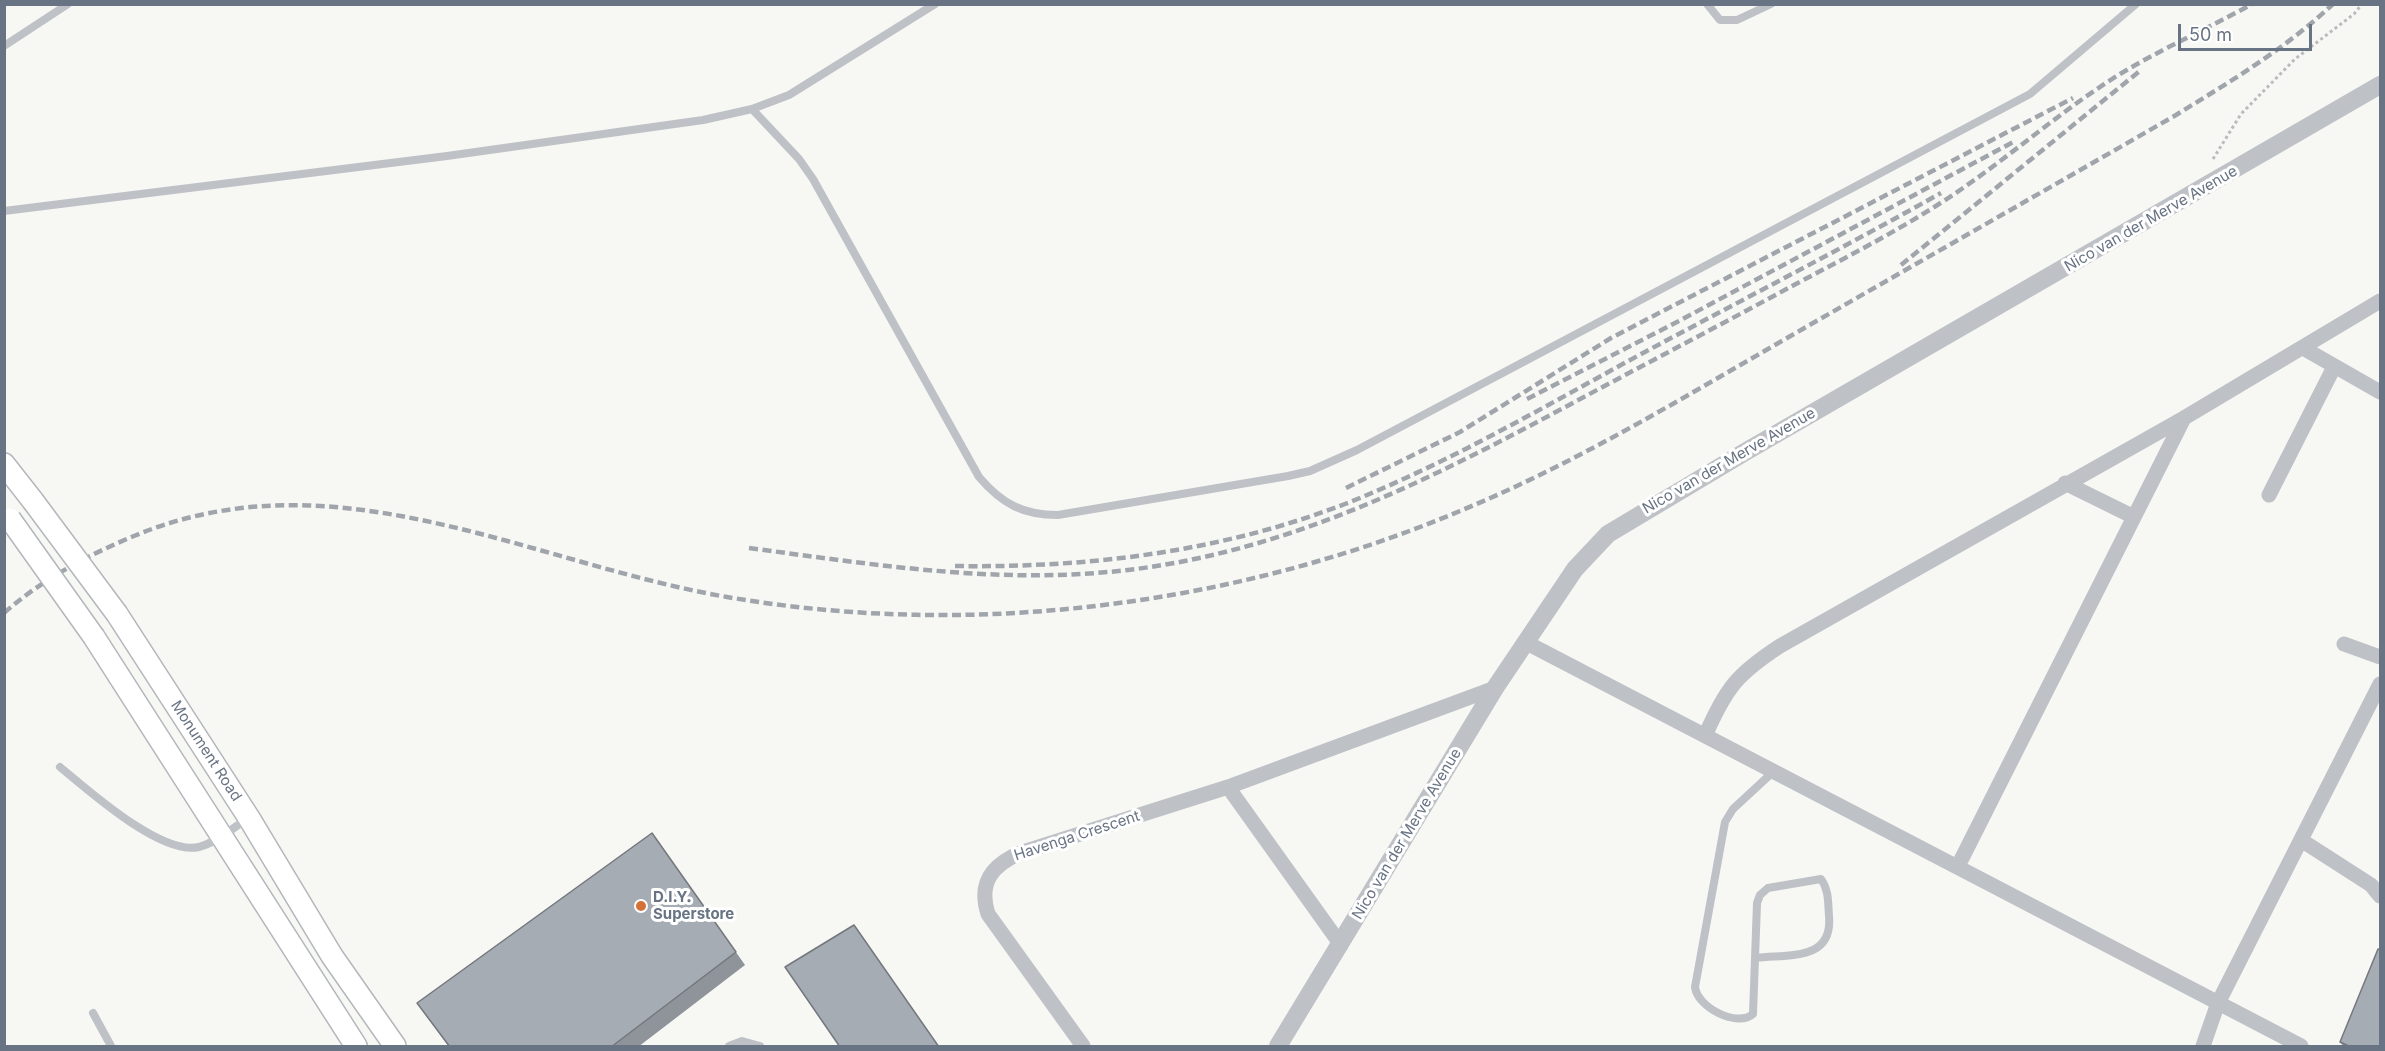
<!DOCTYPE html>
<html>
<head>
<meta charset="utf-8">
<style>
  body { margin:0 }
  #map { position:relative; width:2385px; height:1051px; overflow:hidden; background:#f7f7f4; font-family:Inter,sans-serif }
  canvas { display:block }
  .frame { position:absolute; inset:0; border:6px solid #687383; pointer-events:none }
  .scale { position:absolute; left:2178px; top:24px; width:134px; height:27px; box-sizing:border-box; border:3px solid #687383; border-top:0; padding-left:8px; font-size:18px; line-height:21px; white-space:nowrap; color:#687383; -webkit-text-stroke:4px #fff; paint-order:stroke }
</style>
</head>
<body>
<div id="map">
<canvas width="2385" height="1051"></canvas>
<div class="frame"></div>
<div class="scale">50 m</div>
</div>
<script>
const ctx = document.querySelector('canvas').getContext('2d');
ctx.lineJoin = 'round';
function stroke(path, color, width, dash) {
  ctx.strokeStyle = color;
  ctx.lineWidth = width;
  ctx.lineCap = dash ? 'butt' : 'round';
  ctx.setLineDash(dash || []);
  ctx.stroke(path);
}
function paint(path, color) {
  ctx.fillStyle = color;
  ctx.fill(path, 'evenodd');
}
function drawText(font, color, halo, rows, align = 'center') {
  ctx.font = font + ' Inter,sans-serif';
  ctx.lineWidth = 6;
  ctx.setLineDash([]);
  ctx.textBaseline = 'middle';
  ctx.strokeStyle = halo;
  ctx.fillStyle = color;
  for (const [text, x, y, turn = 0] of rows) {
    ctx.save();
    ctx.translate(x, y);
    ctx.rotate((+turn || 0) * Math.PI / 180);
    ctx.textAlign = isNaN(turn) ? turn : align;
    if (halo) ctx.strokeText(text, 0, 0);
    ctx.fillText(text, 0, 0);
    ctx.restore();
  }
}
const path = new Path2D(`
  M2213,159L2241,114L2295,59L2354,14L2362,4`);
const service = new Path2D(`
  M1707,4L1720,20H1737L1771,4
  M4,46L68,4
  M752,109L799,159L813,179L979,477C1002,504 1023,515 1058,515L1288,476L1310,471L1357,450L2030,94L2136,4
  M4,211L447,156L703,120L752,109L789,95L935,4
  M60,767C88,790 161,856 199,847C215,843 233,828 247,819
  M1756,958C1789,954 1833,961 1829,916C1828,903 1829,890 1821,879L1768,888L1760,895L1757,903L1753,1014C1737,1028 1697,1007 1695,987L1725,822L1733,809L1773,772
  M93,1013L111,1046
  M729,1046L742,1041L760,1046`);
const minor = new Path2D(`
  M2303,348L2380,392
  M2065,483L2134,517
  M2269,495L2334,367
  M1525,642L2301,1046
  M2344,644L2380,657
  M1705,736C1726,688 1737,674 1780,646L2184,418L2380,301
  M1228,787L1495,688
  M2301,840L2371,885L2380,896
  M1958,866L2184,418
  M1083,1046L988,914C978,883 992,865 1020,853L1228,787L1341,945
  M2203,1046L2218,1003L2380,684`);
const tertiary = new Path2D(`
  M1278,1046L1495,688L1575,569L1608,534L1745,452L2380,85`);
const secondary = new Path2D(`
  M4,464L33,501
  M117,614L249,818L332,956L395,1046
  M94,637L356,1046`);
const rail = new Path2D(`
  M1901,265L2141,70
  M1527,399L1677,322L2015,141
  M1346,488L1460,432L1611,338L2073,98
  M749,548C877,565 999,585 1128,570C1295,550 1437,476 1582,398C1653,360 1724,323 1794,285C1843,259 1892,234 1939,204C2002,164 2057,113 2120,74C2163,48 2209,28 2252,4
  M955,566C1088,568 1220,552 1345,504C1449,463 1545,406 1643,353C1742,300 1843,248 1941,193
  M4,613C43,579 86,556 134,536C335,452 530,563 727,597C826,614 929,619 1030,612C1178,602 1324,568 1460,511C1579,462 1689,394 1801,330C1926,258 2051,187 2176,115C2231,81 2285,49 2333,4`);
const secondaryBridge = new Path2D(`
  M33,501L117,614
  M10,519L94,637`);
const wall = new Path2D(`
  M652,833L745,965L638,1047H449L417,1003Z
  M2340,1042L2380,1047H2344Z`);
const building = new Path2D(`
  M652,833L736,952L611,1047H450L417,1003Z
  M854,925L939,1047H840L785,967Z
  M2378,949H2380V1047H2351L2340,1042Z`);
const markers = [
  [641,906,6,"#d47137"]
];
const streetNames = [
  ["Nico van der Merve Avenue",2151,219,-30],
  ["Nico van der Merve Avenue",1729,461,-30],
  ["Monument Road",206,751,57],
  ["Nico van der Merve Avenue",1407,834,-59],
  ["Havenga Crescent",1077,836,-18]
];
const poiNames = [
  ["D.I.Y.",653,897],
  ["Superstore",653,914]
];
stroke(secondary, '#b3b7bc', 24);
stroke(path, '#b9bbbe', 3, [3, 3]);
stroke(service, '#bec1c6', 8);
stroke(minor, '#bec1c6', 15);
stroke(tertiary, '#bec1c6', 18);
stroke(secondary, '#fff', 21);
stroke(rail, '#a0a5ac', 4.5, [9, 4.5]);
stroke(secondaryBridge, '#b3b7bc', 24, []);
stroke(secondaryBridge, '#fff', 21);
paint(wall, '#8f949a');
paint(building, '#a6acb3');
stroke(building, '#74787d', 1.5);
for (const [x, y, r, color] of markers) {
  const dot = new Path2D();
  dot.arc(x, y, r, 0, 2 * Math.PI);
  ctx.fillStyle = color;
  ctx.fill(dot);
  stroke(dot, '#fff', 2);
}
drawText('15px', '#687383', '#fff', streetNames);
drawText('bold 15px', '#687383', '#fff', poiNames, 'left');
</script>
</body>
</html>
